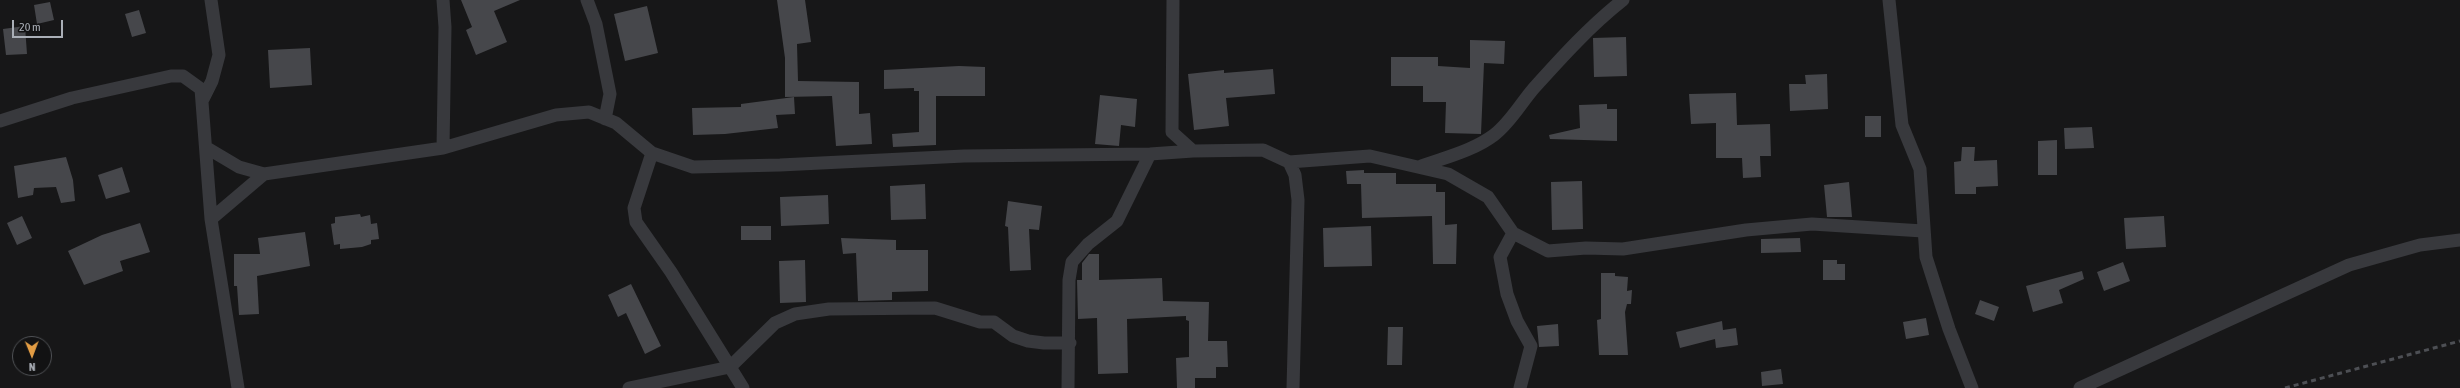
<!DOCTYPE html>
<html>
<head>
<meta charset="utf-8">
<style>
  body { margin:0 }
  #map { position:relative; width:2460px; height:388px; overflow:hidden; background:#171718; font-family:"Asap Condensed",sans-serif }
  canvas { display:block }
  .north { position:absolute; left:12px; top:336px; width:40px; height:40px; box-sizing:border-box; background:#121213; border:1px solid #4f5155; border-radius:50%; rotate:179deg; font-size:11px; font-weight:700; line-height:16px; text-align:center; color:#aaafb7 }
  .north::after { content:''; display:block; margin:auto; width:14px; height:18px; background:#e39d44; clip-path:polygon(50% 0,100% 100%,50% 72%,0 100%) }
  .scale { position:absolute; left:12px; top:20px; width:51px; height:18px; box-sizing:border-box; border:2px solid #aaafb7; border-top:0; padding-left:5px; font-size:12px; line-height:14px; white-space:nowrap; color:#aaafb7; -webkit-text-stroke:3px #121213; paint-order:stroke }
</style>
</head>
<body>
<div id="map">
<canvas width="2460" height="388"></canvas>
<div class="north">N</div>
<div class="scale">20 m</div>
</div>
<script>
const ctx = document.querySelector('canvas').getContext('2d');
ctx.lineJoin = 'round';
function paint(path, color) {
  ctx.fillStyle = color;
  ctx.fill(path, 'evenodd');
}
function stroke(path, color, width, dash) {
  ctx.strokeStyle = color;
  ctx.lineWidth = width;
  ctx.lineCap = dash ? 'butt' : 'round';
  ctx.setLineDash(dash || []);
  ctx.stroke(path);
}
const building = new Path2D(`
  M461,0H520L494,11L507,42L476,55L466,30L472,27Z
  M777,0H805L811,42L797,44L798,81L859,82V114L870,113L872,144L836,146L832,96L785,97V58Z
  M50,2L54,20L37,24L34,5Z
  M647,6L658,53L625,61L614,14Z
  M139,10L146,33L132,37L125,14Z
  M25,26L27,54L6,55L3,29Z
  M1626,37L1627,76L1594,77L1593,38Z
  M1470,40L1505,41L1504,64L1484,63L1481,134L1445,133L1446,102H1423V86H1391V57H1438V66L1470,68Z
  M310,48L312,85L270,88L268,50Z
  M959,66L985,67V96H936V145L893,147L892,134L919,132V91H914V88L884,89V70Z
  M1273,69L1275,94L1226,98L1229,126L1194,130L1188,74L1224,70V73Z
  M1827,74L1828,109L1790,111L1789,84H1806L1805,75Z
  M1736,93L1737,125L1770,124L1771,156H1760L1761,177L1743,178L1742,158H1716V123L1691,124L1689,94Z
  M1100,95L1137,99L1135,127L1121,125L1119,146L1095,144Z
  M794,97L795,114L776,115L778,128L725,134L693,135L692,108L741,107V104Z
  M1607,104V109H1617V141L1550,139L1549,135L1580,128L1579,105Z
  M1865,116H1881V137H1865Z
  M2092,127L2094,148L2065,149L2064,128Z
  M2057,140V175H2038V141Z
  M1962,147H1975L1974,161L1997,160L1998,186L1976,187V194H1955L1954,162L1961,161Z
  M66,157L73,180L75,201L61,203L56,187L34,188L33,195L18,198L14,166Z
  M122,167L130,192L106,199L98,175Z
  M1364,170V173H1396V184H1436V192H1445V225L1457,224L1456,264H1433L1432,216L1362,218L1361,184H1347L1346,171Z
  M1582,181L1583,229L1552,230L1551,182Z
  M1849,182L1852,217H1827L1824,185Z
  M925,184L926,219L891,220L890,186Z
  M828,195L829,224L781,226L780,197Z
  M1008,201L1042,206L1039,230L1029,229L1031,270L1010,271L1008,227L1005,226Z
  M360,214L361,217L370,215L371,224L377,223L379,239L371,240V244L362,247L340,249V244L334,245L331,224L335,223V217Z
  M22,216L32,238L17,245L7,223Z
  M2164,216L2166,247L2126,249L2124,218Z
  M140,223L150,252L120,261L123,271L84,285L68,251L102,235Z
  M741,226H771V240H741Z
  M1371,226L1372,266L1324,267L1323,228Z
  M305,232L310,266L257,276L259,314L239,315L237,286H234V254H260L258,238Z
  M841,238L896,240V250H928V291L892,292V300L858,301L856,253L843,254Z
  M1800,238L1801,252L1761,253V239Z
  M1089,254H1099V280L1162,278L1163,301L1209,302L1208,341H1227L1228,367H1216V378H1195V388H1177L1176,358L1189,357V321L1186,320V316L1127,319L1128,373L1098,374L1097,318L1078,319L1077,280H1082V263Z
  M805,260L806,302L780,303L779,261Z
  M1823,260H1837V264H1845V280H1823Z
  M2123,262L2130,281L2104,291L2097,272Z
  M2082,271L2084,279L2059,290L2063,303L2033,312L2026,286Z
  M1601,273H1615V276L1628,277L1627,291L1632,290L1631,304H1627L1625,312L1628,355H1599L1597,320L1601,319Z
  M631,284L661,346L645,354L626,313L618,317L608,295Z
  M1980,300L1999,307L1994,321L1975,314Z
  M1926,318L1929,335L1906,339L1903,322Z
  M1722,321L1723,330L1736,328L1738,345L1716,348L1715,339L1680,348L1676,332Z
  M1558,324L1559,346L1539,347L1537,326Z
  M1388,327H1403L1402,365H1387Z
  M1781,369L1783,384L1762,386L1761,372Z`);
const street = new Path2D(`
  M443,0L445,27L443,148
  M587,0L596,24L610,94L605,119
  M1173,0L1172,132L1193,151L1263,150L1289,162L1295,175L1298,200L1293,388
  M1889,0L1902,125L1920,169L1926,257L1949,329L1972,388
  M203,99L212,81L219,55L211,0
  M0,121L72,98L171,76H183L201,89L211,219L238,388
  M207,148L239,167L264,174L443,148L556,115L589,112L616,123L652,153L693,167L780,165L964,156L1150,154L1193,151
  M652,153L634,208L636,222L671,272L743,388
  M1289,162L1370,156L1448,174L1488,197L1513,233L1548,251L1586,248L1623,249L1746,230L1812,224L1923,231
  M1419,167C1443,158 1473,151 1494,135C1510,123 1521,103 1534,88C1562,57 1590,26 1623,0
  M211,219L264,174
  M1513,233L1500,257L1507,294L1517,321L1531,346L1520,388
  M629,388L730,367L775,323L795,314L829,309L935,308L980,322H994L1013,336L1028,341L1044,343H1070
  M1068,388L1069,280L1072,262L1088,244L1117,221L1150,154
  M2080,388L2349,265L2420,245L2460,240`);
const rail = new Path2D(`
  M2285,388L2460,341`);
paint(building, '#46474b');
stroke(street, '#38393d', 13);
stroke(rail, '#4d4f54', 3, [5, 4]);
</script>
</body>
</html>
